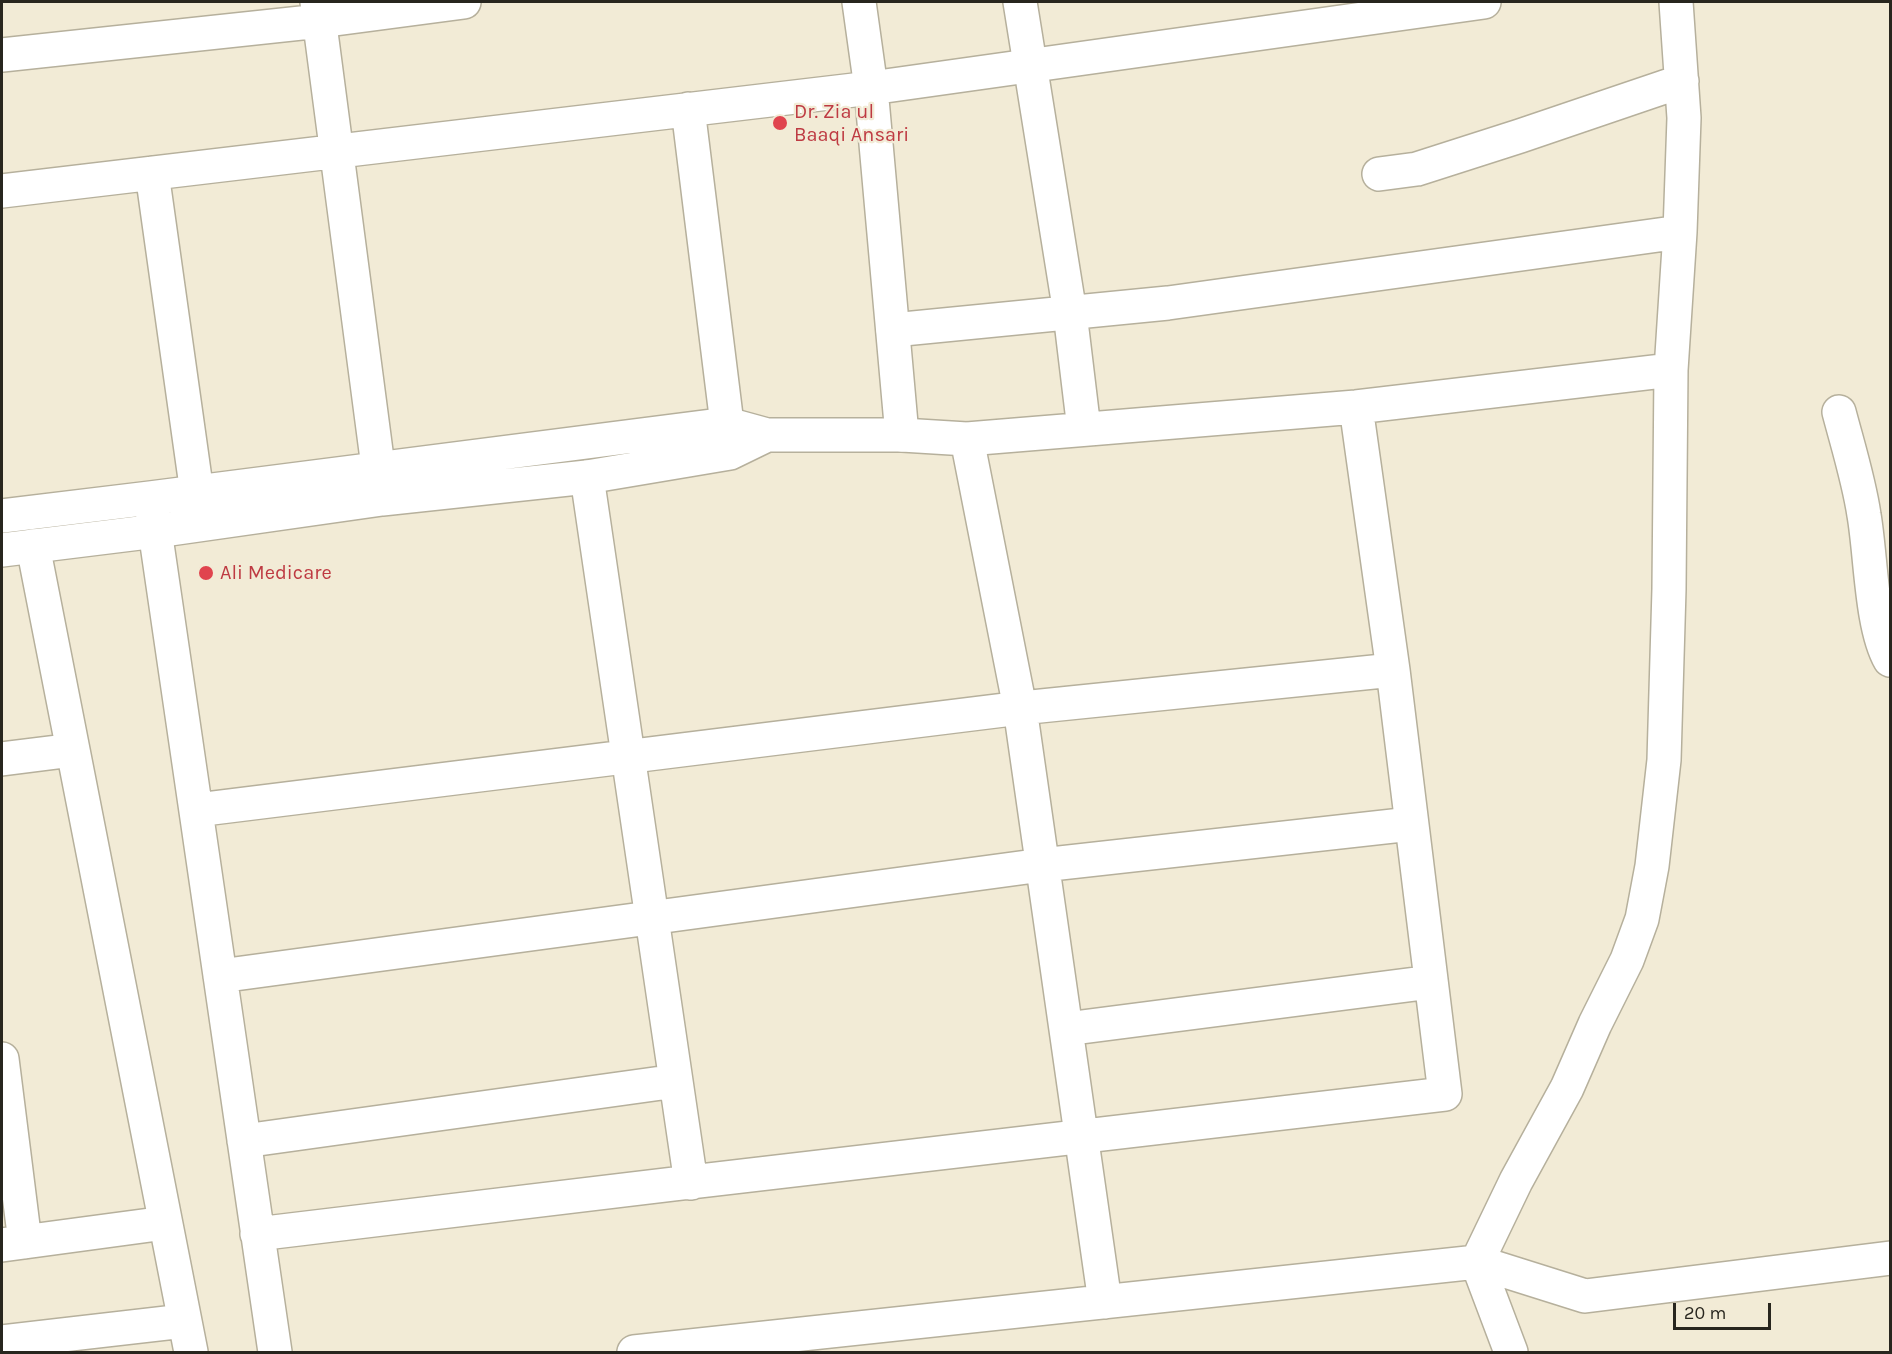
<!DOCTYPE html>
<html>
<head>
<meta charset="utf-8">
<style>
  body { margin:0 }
  #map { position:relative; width:1892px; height:1354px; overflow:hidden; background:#f2ebd6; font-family:Karla,sans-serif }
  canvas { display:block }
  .frame { position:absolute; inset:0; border:3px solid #28261e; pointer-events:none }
  .scale { position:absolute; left:1673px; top:1303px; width:98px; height:27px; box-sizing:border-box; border:3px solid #28261e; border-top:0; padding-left:8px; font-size:18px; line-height:21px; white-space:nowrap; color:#28261e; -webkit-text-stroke:4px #f2ebd6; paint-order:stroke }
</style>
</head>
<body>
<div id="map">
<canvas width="1892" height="1354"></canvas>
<div class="frame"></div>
<div class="scale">20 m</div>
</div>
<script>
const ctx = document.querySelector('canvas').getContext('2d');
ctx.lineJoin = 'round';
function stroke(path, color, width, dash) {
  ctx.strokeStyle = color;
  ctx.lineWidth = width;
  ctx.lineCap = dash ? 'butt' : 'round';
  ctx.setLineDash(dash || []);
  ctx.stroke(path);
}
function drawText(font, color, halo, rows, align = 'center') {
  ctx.font = font + ' Karla,sans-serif';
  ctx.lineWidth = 4.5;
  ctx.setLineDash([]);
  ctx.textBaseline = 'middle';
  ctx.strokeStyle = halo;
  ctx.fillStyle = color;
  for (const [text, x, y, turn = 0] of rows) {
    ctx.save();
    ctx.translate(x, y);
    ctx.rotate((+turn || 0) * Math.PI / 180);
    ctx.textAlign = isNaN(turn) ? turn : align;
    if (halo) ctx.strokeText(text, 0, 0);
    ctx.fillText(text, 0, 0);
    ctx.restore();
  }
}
const minor = new Path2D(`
  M317,2L382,497
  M1020,2L1070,313L1084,429
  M2,55L320,21L464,2
  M688,109L727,424
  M152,173L197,493
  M1379,174L1417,169L1520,136L1682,81
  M2,191L871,88L859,2
  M893,330L1168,303L1680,232
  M1839,412C1848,446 1859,481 1864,515C1871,555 1871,627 1890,660
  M902,435L967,439L1356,407L1671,370
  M967,439L1020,708L1105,1302
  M587,477L691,1183
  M151,503L275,1352
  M33,546L191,1352
  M2,759L73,750
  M196,810L1020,708L1393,670
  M220,976L1042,865L1411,824
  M1066,1029L1431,982
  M2,1059L25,1242
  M244,1141L676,1081
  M257,1234C653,1187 1048,1138 1445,1094L1393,670L1356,407
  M2,1245L165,1223
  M2,1342L184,1321
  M634,1352L1477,1262L1585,1296L1890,1258
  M1511,1352L1477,1262L1516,1181L1567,1088L1595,1024L1627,960L1642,919L1652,866L1664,760L1669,589L1671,370L1680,232L1684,118L1676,2`);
const major = new Path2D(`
  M2,516L150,498L727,424L767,435H902L871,88L1484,2
  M2,550L156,531L382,499L587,477L730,453L767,435`);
const markers = [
  [780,123,8,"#e0444e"],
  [206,573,8,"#e0444e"]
];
const healthNames = [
  ["Dr. Zia ul",794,112],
  ["Baaqi Ansari",794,135],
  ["Ali Medicare",220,573]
];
stroke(minor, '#b6b09c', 36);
stroke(major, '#b6b09c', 36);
stroke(minor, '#fff', 33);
stroke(major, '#fff', 33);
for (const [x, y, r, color] of markers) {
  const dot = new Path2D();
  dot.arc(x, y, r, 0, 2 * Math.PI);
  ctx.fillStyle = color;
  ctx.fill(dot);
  stroke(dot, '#f2ebd6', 2);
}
drawText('20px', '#be3a42', '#f2ebd6', healthNames, 'left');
</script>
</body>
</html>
